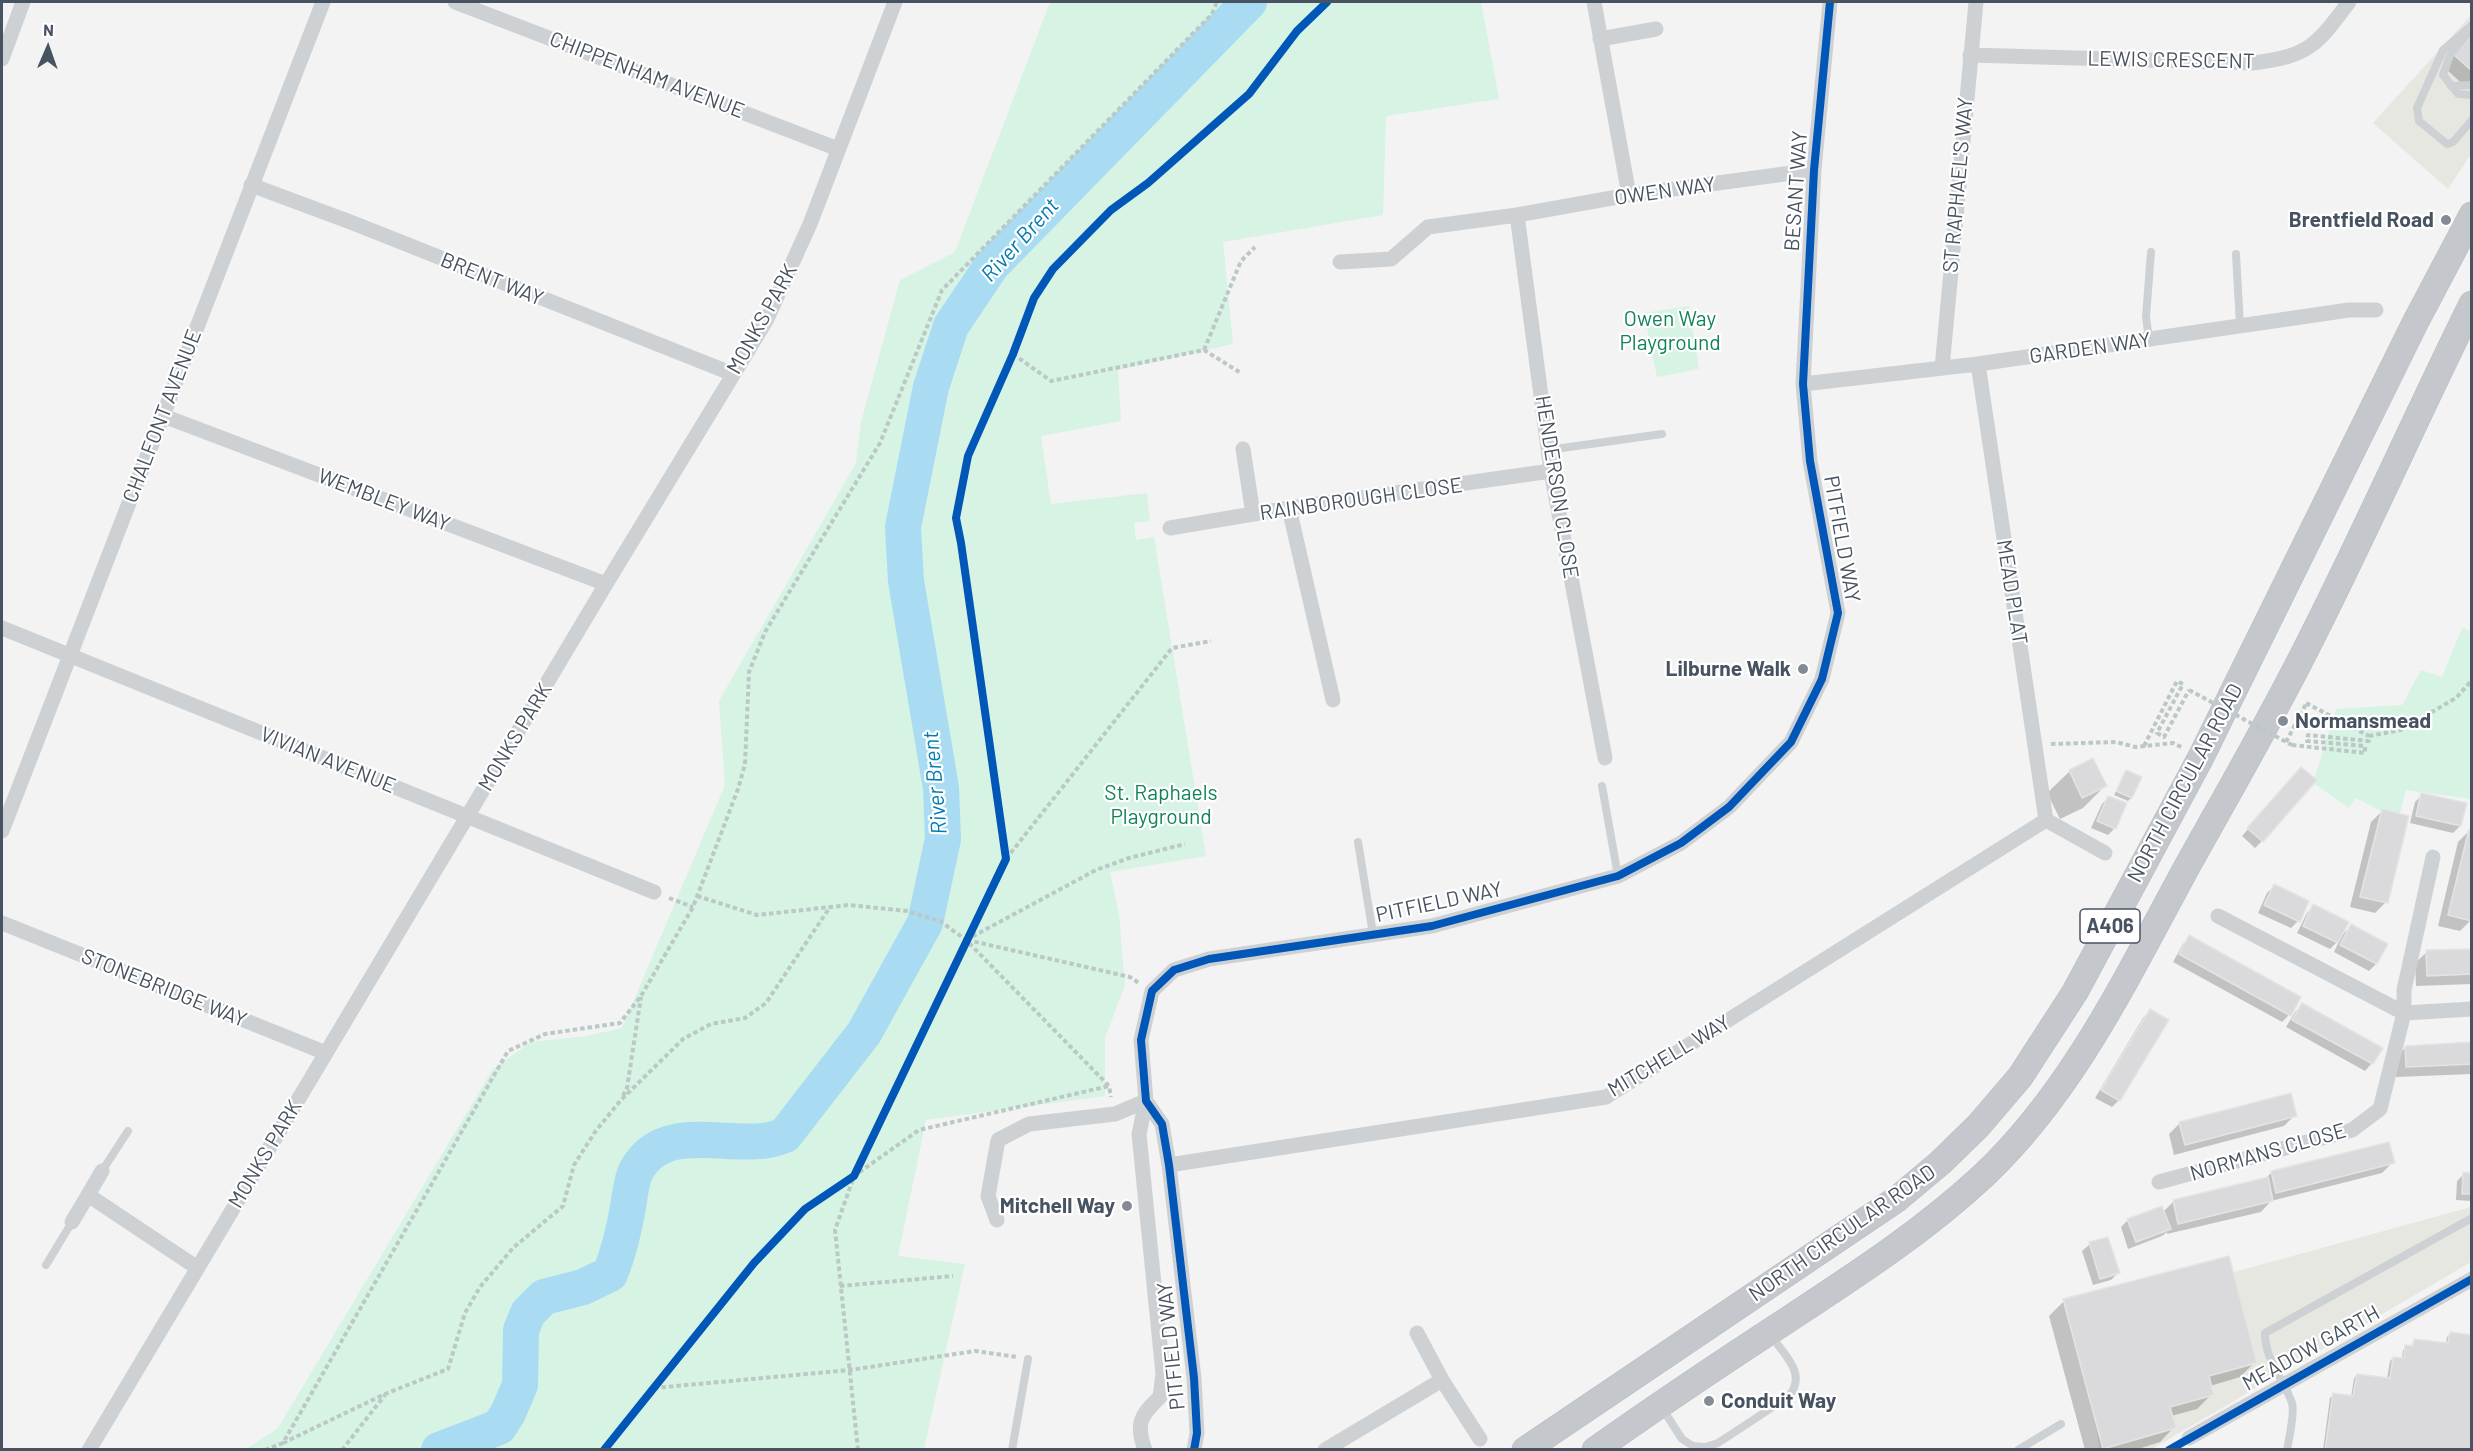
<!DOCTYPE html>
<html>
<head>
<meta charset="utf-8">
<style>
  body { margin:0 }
  #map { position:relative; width:2473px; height:1451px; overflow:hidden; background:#f3f3f3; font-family:Barlow,sans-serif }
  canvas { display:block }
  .frame { position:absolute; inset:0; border:3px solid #485361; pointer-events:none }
  .north { position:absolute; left:18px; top:18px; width:60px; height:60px; -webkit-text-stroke:4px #fff; paint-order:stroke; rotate:2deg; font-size:16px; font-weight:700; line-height:24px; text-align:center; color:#485361 }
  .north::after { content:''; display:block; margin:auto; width:21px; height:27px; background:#485361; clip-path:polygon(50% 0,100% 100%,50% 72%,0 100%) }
</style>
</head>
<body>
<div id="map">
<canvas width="2473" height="1451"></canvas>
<div class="frame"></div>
<div class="north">N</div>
</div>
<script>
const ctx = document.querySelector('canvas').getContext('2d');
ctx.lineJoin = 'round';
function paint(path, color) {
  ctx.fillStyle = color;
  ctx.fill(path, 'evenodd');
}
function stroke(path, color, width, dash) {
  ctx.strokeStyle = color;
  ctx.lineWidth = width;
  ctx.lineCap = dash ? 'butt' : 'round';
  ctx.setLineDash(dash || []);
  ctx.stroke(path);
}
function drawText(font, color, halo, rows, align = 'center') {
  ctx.font = font + ' Barlow,sans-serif';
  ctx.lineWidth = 4.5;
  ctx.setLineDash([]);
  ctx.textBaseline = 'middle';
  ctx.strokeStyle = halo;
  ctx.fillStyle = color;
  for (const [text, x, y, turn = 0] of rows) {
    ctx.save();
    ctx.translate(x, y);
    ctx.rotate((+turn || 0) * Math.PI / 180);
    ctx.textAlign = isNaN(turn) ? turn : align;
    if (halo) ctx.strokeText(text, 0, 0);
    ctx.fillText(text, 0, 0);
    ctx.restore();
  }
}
const commercial = new Path2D(`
  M2471,15V154L2448,189L2373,123Z
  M2471,1207V1262L2152,1449H2099L2081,1314Z`);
const green = new Path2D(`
  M1050,2H1481L1499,99L1386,116L1383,215L1223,242L1233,344L1118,370L1121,421L1041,436L1051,504L1147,493L1150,521L1134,523L1136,540L1154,537L1206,856L1110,872L1119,915L1125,985L1105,1038V1096L926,1120L898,1256L965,1264L924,1449H246L278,1428L493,1069L531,1042L586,1036L622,1028L725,785L719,701L856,463L861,422L900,280L955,252Z
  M1689,306L1699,369L1657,377L1644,313Z
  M2462,628L2471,631V799L2406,790L2398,820L2356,798L2349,808L2313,783L2336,709L2402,705L2421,670L2442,677Z`);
const shadow = new Path2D(`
  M2472,37V85L2468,89L2444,67Z
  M2093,760L2105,786L2083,808L2060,819L2047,793L2070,771Z
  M2126,772L2131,798L2128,801L2114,795Z
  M2294,776L2262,841L2255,848L2242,836Z
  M2422,795L2460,826L2453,833L2410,823L2415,802Z
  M2109,797L2115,828L2108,835L2091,828L2102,804Z
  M2382,811L2386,902L2375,913L2350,907L2371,822Z
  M2469,831L2471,920L2460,931L2438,926L2458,842Z
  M2274,886L2298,921L2291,928L2258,913L2267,893Z
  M2314,906L2340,937L2351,926L2386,944L2376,964L2369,971L2334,952L2340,939L2330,949L2297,933L2307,913Z
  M2190,936L2299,997L2289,1015L2282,1022L2173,962L2183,944Z
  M2472,950V984L2416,986L2415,963L2427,952Z
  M2302,1005L2380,1048L2372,1063L2365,1071L2286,1027L2295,1012Z
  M2150,1011L2167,1021L2119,1100L2112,1107L2095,1098L2143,1018Z
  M2472,1044V1074L2396,1077L2395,1058L2406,1047Z
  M2295,1115L2284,1126L2174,1155L2169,1134L2180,1123Z
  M2393,1162L2382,1173L2271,1201L2261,1212L2167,1234V1232L2162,1236L2128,1249L2121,1227L2128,1220L2163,1212L2173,1202L2265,1179L2271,1173Z
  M2464,1174H2472V1201L2456,1200L2457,1181Z
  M2090,1244L2118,1273L2111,1280L2093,1285L2082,1251Z
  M2064,1301L2255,1362L2240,1377L2210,1386L2212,1394L2197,1409L2171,1416L2174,1427L2160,1442L2135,1450H2085L2049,1316Z
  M2450,1334L2472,1450H2323L2330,1398L2333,1395L2351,1398L2354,1378L2357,1375L2387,1379L2390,1361L2393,1358L2402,1359L2403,1350L2406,1347H2411L2414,1340L2446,1344L2447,1337Z`);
const river = new Path2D(`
  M439,1450L499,1427L508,1413L520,1385L521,1330L528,1313L544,1297L583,1287L610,1274C619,1252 624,1230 628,1207C630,1196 631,1181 636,1171C666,1115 740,1156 785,1135L864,1033L925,923L943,839L941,788L906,581L903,527L931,387L951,326L992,265L1249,2`);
const building = new Path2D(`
  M2472,36V71L2454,55Z
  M2093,758L2107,786L2082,798L2069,770Z
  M2301,767L2317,780L2263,842L2247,828Z
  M2126,770L2142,777L2132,798L2116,791Z
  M2421,793L2467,803L2461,826L2416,816Z
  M2108,796L2127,803L2116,829L2097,821Z
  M2382,809L2409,816L2388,903L2360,897Z
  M2469,829L2472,830V921L2448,915Z
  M2274,884L2309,901L2300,922L2264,905Z
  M2313,904L2349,922L2338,943L2303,926Z
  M2351,924L2388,944L2377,964L2340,945Z
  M2189,935L2301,997L2291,1016L2179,954Z
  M2472,949V974L2427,976L2426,950Z
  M2302,1003L2383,1048L2373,1064L2292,1020Z
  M2150,1009L2169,1020L2120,1101L2101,1090Z
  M2472,1042V1064L2406,1067L2405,1046Z
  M2291,1093L2297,1116L2185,1145L2179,1122Z
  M2389,1142L2395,1163L2276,1193L2271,1171Z
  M2463,1172L2472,1173V1194H2462Z
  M2268,1177L2273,1201L2178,1224L2173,1200Z
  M2162,1206L2171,1229L2136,1242L2127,1219Z
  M2108,1237L2120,1273L2100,1279L2089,1242Z
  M2229,1256L2257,1363L2209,1376L2214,1395L2170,1407L2176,1428L2103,1449L2063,1299Z
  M2450,1332L2472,1335V1450H2325L2333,1393L2353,1396L2357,1374L2390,1378L2393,1357L2404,1358L2405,1345L2413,1346L2414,1339L2448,1343Z`);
const path = new Path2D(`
  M1204,350L1241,261L1255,247
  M1013,354L1051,381L1204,350L1241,373
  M2369,736L2401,730L2456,698L2472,680
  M2286,742L2306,704
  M2051,744L2116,742L2135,747L2173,743L2183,748
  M2292,745L2365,753V746L2307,741L2308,735L2369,741V736L2304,702
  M2144,746L2177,681L2183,684L2157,733L2164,737L2189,690
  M1006,859L1172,648L1211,641
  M697,896L757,915L849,905L907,911L940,921L966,940L1109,1086L1111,1097
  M669,898L693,907
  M966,940L1096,870L1129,858L1185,844
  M967,940L1130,977L1139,983
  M623,1096L627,1088L641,997
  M840,1286L953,1276
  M654,1388L850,1370L975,1351L1017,1357
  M283,1443L385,1394L448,1369L465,1313L480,1287L513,1248L563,1206L574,1165L595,1132L620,1101L683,1039L711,1024L745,1018L766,1003L830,907
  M265,1450L283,1443L508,1051L545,1034L620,1023L641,996L693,907L738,789L745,764L749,672L765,632L880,443L942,290L1212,14L1217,2
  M342,1450L385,1395
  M858,1450L835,1230L854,1176L919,1130L1109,1086`);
const service = new Path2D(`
  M2472,25L2443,50L2417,108L2419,121L2447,144L2453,142L2472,120
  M2469,32L2450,55L2443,75L2458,94L2472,95
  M2451,86L2472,85
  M2236,254L2240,326
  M2149,339L2146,317L2151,252
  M1548,450L1662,434
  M1602,786L1618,876
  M1358,842L1373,934
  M102,1171L128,1131
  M46,1265L72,1222
  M1662,1408L1682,1439L1693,1446L1705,1447L1718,1443L1788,1397C1808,1375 1785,1355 1771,1336
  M1012,1450L1028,1359
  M2018,1450L2061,1424
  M2169,1450L2189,1438
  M2287,1450C2289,1439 2295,1412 2292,1403C2284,1379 2265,1361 2265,1333L2472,1218`);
const minor = new Path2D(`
  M455,2L838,149
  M1594,2L1629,195
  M1600,39L1656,29
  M1970,55L2253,63C2309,56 2316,46 2349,2
  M2,59L23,2
  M251,185L353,223L733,374
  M1517,215L1551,471L1605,758
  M1340,262L1391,259L1428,227L1517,215L1629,195L1814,170
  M1978,364L2046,820
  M1942,368L1976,2
  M1803,384L1978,364L2349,310H2376
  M161,415L606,584
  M1243,449L1253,514
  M1289,508L1333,700
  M1170,528L1289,508L1551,471
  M2,628L654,892
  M2046,820L2105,853
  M2,831L323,2
  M2218,916L2404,1013L2472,1009
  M2,923L326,1053
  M1169,1165L1606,1097L2046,820
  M102,1171L88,1195L196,1267
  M2159,1182L2352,1130L2380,1109L2404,1013V990L2433,857
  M997,1220L988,1196L998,1140L1029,1124L1115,1114L1146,1101
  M72,1222L88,1195
  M1417,1333L1442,1380L1480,1439
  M2189,1438L2472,1279
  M89,1450L606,584L767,319L810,224L895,2
  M1145,1450C1135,1423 1141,1415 1160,1397L1163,1374L1139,1134L1146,1101
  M1194,1450L1197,1433L1194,1378L1169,1165L1162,1124L1146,1101L1141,1040L1152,991L1174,970L1209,959L1432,926L1618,876L1681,843L1729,807L1791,742L1822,679L1838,613L1810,461L1803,384L1814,170L1830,2
  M1325,1450L1442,1380`);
const trunk = new Path2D(`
  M1525,1450L1897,1199L1940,1163L1978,1126L2020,1077L2075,992L2201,757L2415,323L2472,215
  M1595,1450C1660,1404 1726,1360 1792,1317C1859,1273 1925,1230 1983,1176C2072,1092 2126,979 2183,874C2225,798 2269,723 2308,645C2365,533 2416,417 2472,304`);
const pathBridge = new Path2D(`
  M2189,690L2292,745`);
const cycleway = new Path2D(`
  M604,1450L754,1263L805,1209L854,1176L1006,859L961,543L956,518L968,456L1013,354L1034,298L1053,269L1111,210L1148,183L1249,94L1297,31L1327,2
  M1194,1450L1197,1433L1194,1378L1169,1165L1162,1124L1146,1101L1141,1040L1152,991L1174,970L1209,959L1432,926L1618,876L1681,843L1729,807L1791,742L1822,679L1838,613L1810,461L1803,384L1814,170L1830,2
  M2169,1450L2472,1279`);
const markers = [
  [2446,220,6,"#848b94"],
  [1803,669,6,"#848b94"],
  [2283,721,6,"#848b94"],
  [1127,1206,6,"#848b94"],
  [1709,1401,6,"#848b94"]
];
const shields = [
  [2110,926,60]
];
const shieldNames = [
  ["A406",2110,926]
];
const streetNames = [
  ["LEWIS CRESCENT",2171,60,1],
  ["CHIPPENHAM AVENUE",647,75,21],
  ["ST RAPHAEL'S WAY",1958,185,-85],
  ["OWEN WAY",1665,191,-8],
  ["BESANT WAY",1796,191,-86],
  ["BRENT WAY",492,279,22],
  ["MONKS PARK",762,319,-61],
  ["GARDEN WAY",2090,348,-8],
  ["CHALFONT AVENUE",162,416,-69],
  ["HENDERSON CLOSE",1557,487,81],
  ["RAINBOROUGH CLOSE",1361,499,-8],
  ["WEMBLEY WAY",384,500,21],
  ["PITFIELD WAY",1842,539,80],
  ["MEAD PLAT",2012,592,81],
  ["MONKS PARK",515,737,-59],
  ["VIVIAN AVENUE",328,760,22],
  ["NORTH CIRCULAR ROAD",2185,783,-62],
  ["PITFIELD WAY",1439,902,-12],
  ["STONEBRIDGE WAY",164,988,22],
  ["MITCHELL WAY",1669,1056,-31],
  ["NORMANS CLOSE",2268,1152,-16],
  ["MONKS PARK",265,1154,-59],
  ["NORTH CIRCULAR ROAD",1842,1233,-35],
  ["PITFIELD WAY",1171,1346,-96],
  ["MEADOW GARTH",2311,1348,-29]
];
const poiNames = [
  ["Brentfield Road",2434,220],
  ["Lilburne Walk",1791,669],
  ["Normansmead",2295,721,"left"],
  ["Mitchell Way",1115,1206],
  ["Conduit Way",1721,1401,"left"]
];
const parkNames = [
  ["Owen Way",1670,319],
  ["Playground",1670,343],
  ["St. Raphaels",1161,793],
  ["Playground",1161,817]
];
const waterNames = [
  ["River Brent",1020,240,-48],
  ["River Brent",935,783,-95]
];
paint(commercial, '#e7e7e1');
paint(green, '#d6f3e4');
paint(shadow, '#0003');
stroke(river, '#a9dcf2', 36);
paint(building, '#dadadc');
stroke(building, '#e4e4e5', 1.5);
stroke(trunk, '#b7bbc3', 27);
stroke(path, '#bbc8c5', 4, [4.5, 3]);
stroke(service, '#ced1d4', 8);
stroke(minor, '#ced1d4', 15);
stroke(trunk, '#c4c8cd', 26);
stroke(pathBridge, '#bbc8c5', 4, [4.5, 3]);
stroke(cycleway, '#0057b8', 8);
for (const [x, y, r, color] of markers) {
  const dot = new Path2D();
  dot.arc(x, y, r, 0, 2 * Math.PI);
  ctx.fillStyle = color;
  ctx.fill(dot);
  stroke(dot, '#fff', 2);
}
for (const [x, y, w] of shields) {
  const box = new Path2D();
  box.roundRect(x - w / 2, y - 17, w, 34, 4.5);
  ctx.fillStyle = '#fff';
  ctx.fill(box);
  stroke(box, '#485361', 1.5);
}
drawText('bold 20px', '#485361', null, shieldNames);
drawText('21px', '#485361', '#fff', streetNames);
drawText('bold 21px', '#485361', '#fff', poiNames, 'right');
drawText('21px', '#118355', '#fff', parkNames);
drawText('italic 22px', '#047bb1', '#fff', waterNames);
</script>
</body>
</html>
